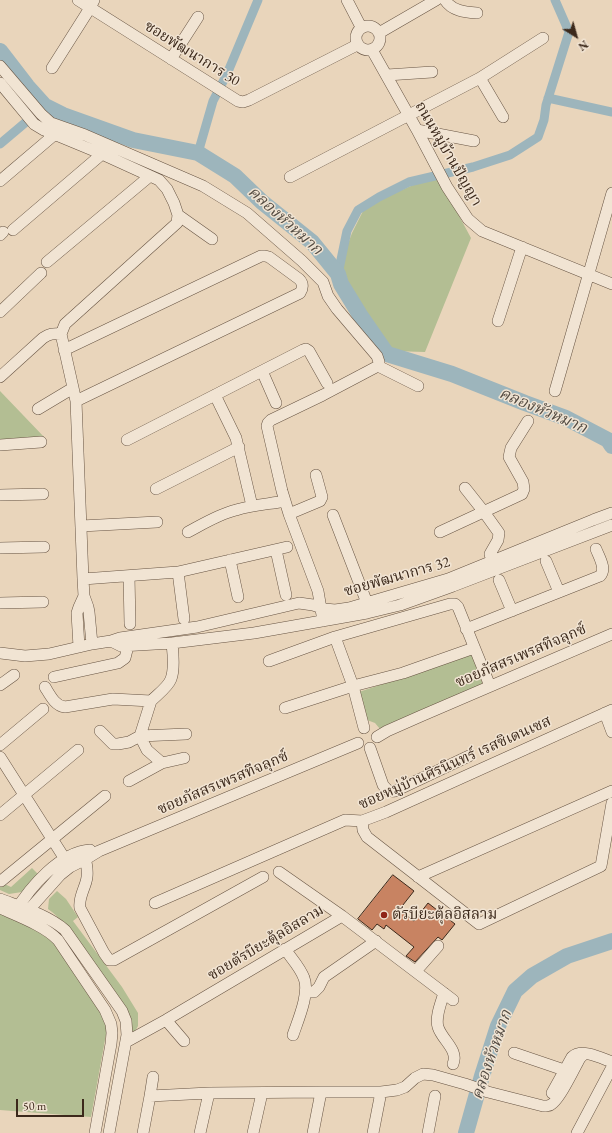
<!DOCTYPE html>
<html>
<head>
<meta charset="utf-8">
<style>
  body { margin:0 }
  #map { position:relative; width:612px; height:1133px; overflow:hidden; background:#e9d5bb; font-family:"EB Garamond",serif }
  canvas { display:block }
  .north { position:absolute; left:556px; top:16px; width:40px; height:40px; -webkit-text-stroke:3px #f1e4d3; paint-order:stroke; rotate:143deg; font-size:11px; font-weight:700; line-height:16px; text-align:center; color:#3c291b }
  .north::after { content:''; display:block; margin:auto; width:14px; height:18px; background:#3c291b; clip-path:polygon(50% 0,100% 100%,50% 72%,0 100%) }
  .scale { position:absolute; left:16px; top:1099px; width:68px; height:18px; box-sizing:border-box; border:2px solid #3c291b; border-top:0; padding-left:5px; font-size:12px; line-height:14px; white-space:nowrap; color:#3c291b; -webkit-text-stroke:3px #f1e4d3; paint-order:stroke }
</style>
</head>
<body>
<div id="map">
<canvas width="612" height="1133"></canvas>
<div class="north">N</div>
<div class="scale">50 m</div>
</div>
<script>
const ctx = document.querySelector('canvas').getContext('2d');
ctx.lineJoin = 'round';
function paint(path, color) {
  ctx.fillStyle = color;
  ctx.fill(path, 'evenodd');
}
function stroke(path, color, width, dash) {
  ctx.strokeStyle = color;
  ctx.lineWidth = width;
  ctx.lineCap = dash ? 'butt' : 'round';
  ctx.setLineDash(dash || []);
  ctx.stroke(path);
}
function drawText(font, color, halo, rows, align = 'center') {
  ctx.font = font + ' "EB Garamond","Noto Serif Thai",serif';
  ctx.lineWidth = 3;
  ctx.setLineDash([]);
  ctx.textBaseline = 'middle';
  ctx.strokeStyle = halo;
  ctx.fillStyle = color;
  for (const [text, x, y, turn = 0] of rows) {
    ctx.save();
    ctx.translate(x, y);
    ctx.rotate((+turn || 0) * Math.PI / 180);
    ctx.textAlign = isNaN(turn) ? turn : align;
    if (halo) ctx.strokeText(text, 0, 0);
    ctx.fillText(text, 0, 0);
    ctx.restore();
  }
}
const green = new Path2D(`
  M437,175L471,238L425,352L392,351L360,315L339,268L352,233L366,205Z
  M0,391L45,438L0,442Z
  M472,654L483,685L380,729L375,723L367,720L359,692Z
  M32,868L39,875L30,886L22,892L9,894L0,890V882L11,887Z
  M57,891L66,899L78,917L73,921L122,987L138,1013V1026L134,1033L130,1036C130,1025 130,1015 125,1006C121,999 114,993 109,986C92,961 73,927 48,909L49,899Z
  M0,912L34,929L52,941L102,1014L107,1029L91,1117L0,1110Z`);
const canal = new Path2D(`
  M548,98L612,112
  M0,144L45,106
  M198,153L213,101L227,74L258,0
  M338,274L347,231L358,210L379,197L409,182L473,167L510,155L538,137L544,120L546,105L569,32L555,0`);
const river = new Path2D(`
  M0,51L27,86L45,106L63,115L133,140L198,153L235,176L262,202L312,242L338,274L341,284L360,315L387,354L452,374L525,403L566,418L608,440L612,446
  M466,1133L482,1076L498,1026L515,991L532,976L567,956L612,941`);
const building = new Path2D(`
  M393,875L414,891L399,910L414,921L428,903L455,924L442,940L438,937L415,962L406,956L414,947L386,925L384,929L377,924L372,930L358,919Z`);
const minor = new Path2D(`
  M78,0L238,101L243,102L249,100L357,45
  M347,0L361,27
  M445,0C452,11 465,12 477,13
  M356 38a12 12 0 1 1 24 0a12 12 0 1 1-24 0Z
  M379,33L436,0
  M372,50L417,130L447,187L468,219L482,231L612,284
  M171,59L198,17
  M0,66L41,114L51,123L85,135L203,186L247,213L302,261L323,282L328,296L337,309L377,356L379,362L378,366L323,395L271,420L268,423L267,426L282,491L289,514L318,591L323,621
  M52,68L90,8L94,0
  M387,75L432,72
  M480,78L503,117
  M0,83L34,124L44,130L102,154L159,180L167,189L174,203L178,215L177,223L65,324L61,334L76,401L83,579L84,596L88,607L89,612L92,644
  M417,130L474,141
  M290,177L480,78L543,38
  M0,181L54,135
  M178,215L212,239
  M13,230L102,154
  M0,235L3,232
  M47,262L150,176
  M0,312L41,273
  M498,321L522,247
  M64,350L261,256H265L269,257L299,279C304,284 303,288 300,293L76,401
  M378,366L418,386
  M262,371L276,403
  M0,377L43,338C49,334 53,333 61,334
  M555,391L612,193
  M215,395L236,438L252,506
  M38,409L73,388
  M127,440L303,350L306,349L309,351L327,383
  M0,445L41,442
  M465,488L484,512L499,533L498,540L490,554L492,561
  M156,489L239,447
  M0,495L43,494
  M289,514L320,501L322,497L316,475
  M333,515L367,603
  M81,526L157,522
  M188,532C203,524 219,514 236,510C252,505 269,504 285,501
  M440,532L522,494L524,489L523,482L509,457L511,448L528,421
  M0,548L44,547
  M276,550L286,595
  M230,560L238,597
  M546,561L559,592
  M178,572L184,619
  M129,576L130,624
  M83,579L178,572L287,547
  M499,580L512,611
  M0,603L43,602
  M466,629L600,576C607,569 599,557 596,549
  M335,637L353,686L364,728
  M111,641L121,646L172,643L254,633L367,613L400,605L453,586L612,525
  M79,647L77,613L79,607L84,596
  M0,653L25,656L49,654L92,644L111,641L120,638L197,627L299,603L313,605L325,609L335,610L349,608L448,579L593,520L612,513
  M269,661L335,637L450,604H455L458,607L490,686
  M54,677L118,663L125,658L128,646
  M0,685L14,675
  M45,687C50,695 55,706 65,707L113,699L151,701C158,694 168,687 171,679C175,669 173,653 172,643
  M151,701L140,736L147,750L162,763L184,758
  M285,708L353,686L403,673L474,648
  M605,713L612,732
  M100,731L113,744H118L129,742L140,736L186,734
  M377,737L387,731L421,716L612,634
  M0,745L43,709
  M370,748L383,785C387,790 389,792 395,791L469,756
  M0,757L70,867
  M129,781L162,763
  M0,815L78,750
  M362,821L363,830L367,837L479,924L601,866L612,803
  M83,851C86,860 88,868 87,877C86,887 78,897 80,908L104,953L109,960H114L263,877
  M279,872L342,916
  M418,877L612,791
  M1,881L105,796
  M0,899C21,907 48,915 65,930L122,1011L126,1021L127,1035L109,1133
  M155,903L345,820L362,821L386,812L612,710
  M0,908C18,916 45,926 58,940L105,1010L111,1024L112,1033L111,1044L95,1133
  M15,912C30,887 60,852 90,850
  M24,918L27,912L60,875L70,867L86,859L99,851L358,743
  M285,949C291,958 300,967 304,978C310,993 298,1020 293,1035
  M416,971L438,946
  M306,990L310,992H314L319,987L324,977L376,941
  M444,993C441,1003 435,1017 438,1027C442,1040 459,1050 453,1064
  M166,1020L184,1041
  M126,1042L166,1020L342,916L453,1000
  M514,1053L570,1072
  M321,1092H381L397,1090L405,1087L415,1078L423,1074L433,1075L465,1084L488,1092L543,1106C544,1106 550,1106 550,1105C558,1103 575,1067 580,1058L584,1054
  M552,1093L572,1057C582,1048 601,1058 612,1062
  M150,1096L153,1077
  M143,1133L150,1096L209,1093L321,1092L313,1133
  M200,1133L209,1093
  M253,1133L262,1093
  M373,1133L381,1092
  M428,1133L435,1096
  M577,1133L612,1067`);
const markers = [
  [384,915,4,"#8f2418"]
];
const streetNames = [
  ["ซอยพัฒนาการ 30",192,54,32],
  ["ถนนหมู่บ้านปัญญา",448,154,60],
  ["ซอยพัฒนาการ 32",397,577,-16],
  ["ซอยภัสสรเพรสทีจลุกซ์",521,656,-23],
  ["ซอยหมู่บ้านศิรนินทร์ เรสซิเดนเซส",455,763,-24],
  ["ซอยภัสสรเพรสทีจลุกซ์",223,783,-23],
  ["ซอยตัรบียะตุ้ลอิสลาม",266,943,-31]
];
const poiNames = [
  ["ตัรบียะตุ้ลอิสลาม",392,915]
];
const waterNames = [
  ["คลองหัวหมาก",285,221,42],
  ["คลองหัวหมาก",543,411,23],
  ["คลองหัวหมาก",492,1055,-71]
];
paint(green, '#b3be93');
stroke(canal, '#9db5bc', 9);
stroke(river, '#9db5bc', 16);
paint(building, '#c88362');
stroke(building, '#3c291b', 1);
stroke(minor, '#675443', 12);
stroke(minor, '#f1e4d3', 11);
for (const [x, y, r, color] of markers) {
  const dot = new Path2D();
  dot.arc(x, y, r, 0, 2 * Math.PI);
  ctx.fillStyle = color;
  ctx.fill(dot);
  stroke(dot, '#f1e4d3', 1.5);
}
drawText('15px', '#3c291b', '#f1e4d3', streetNames);
drawText('15px', '#3c291b', '#f1e4d3', poiNames, 'left');
drawText('italic 16px', '#544c43', '#f1e4d3', waterNames);
</script>
</body>
</html>
